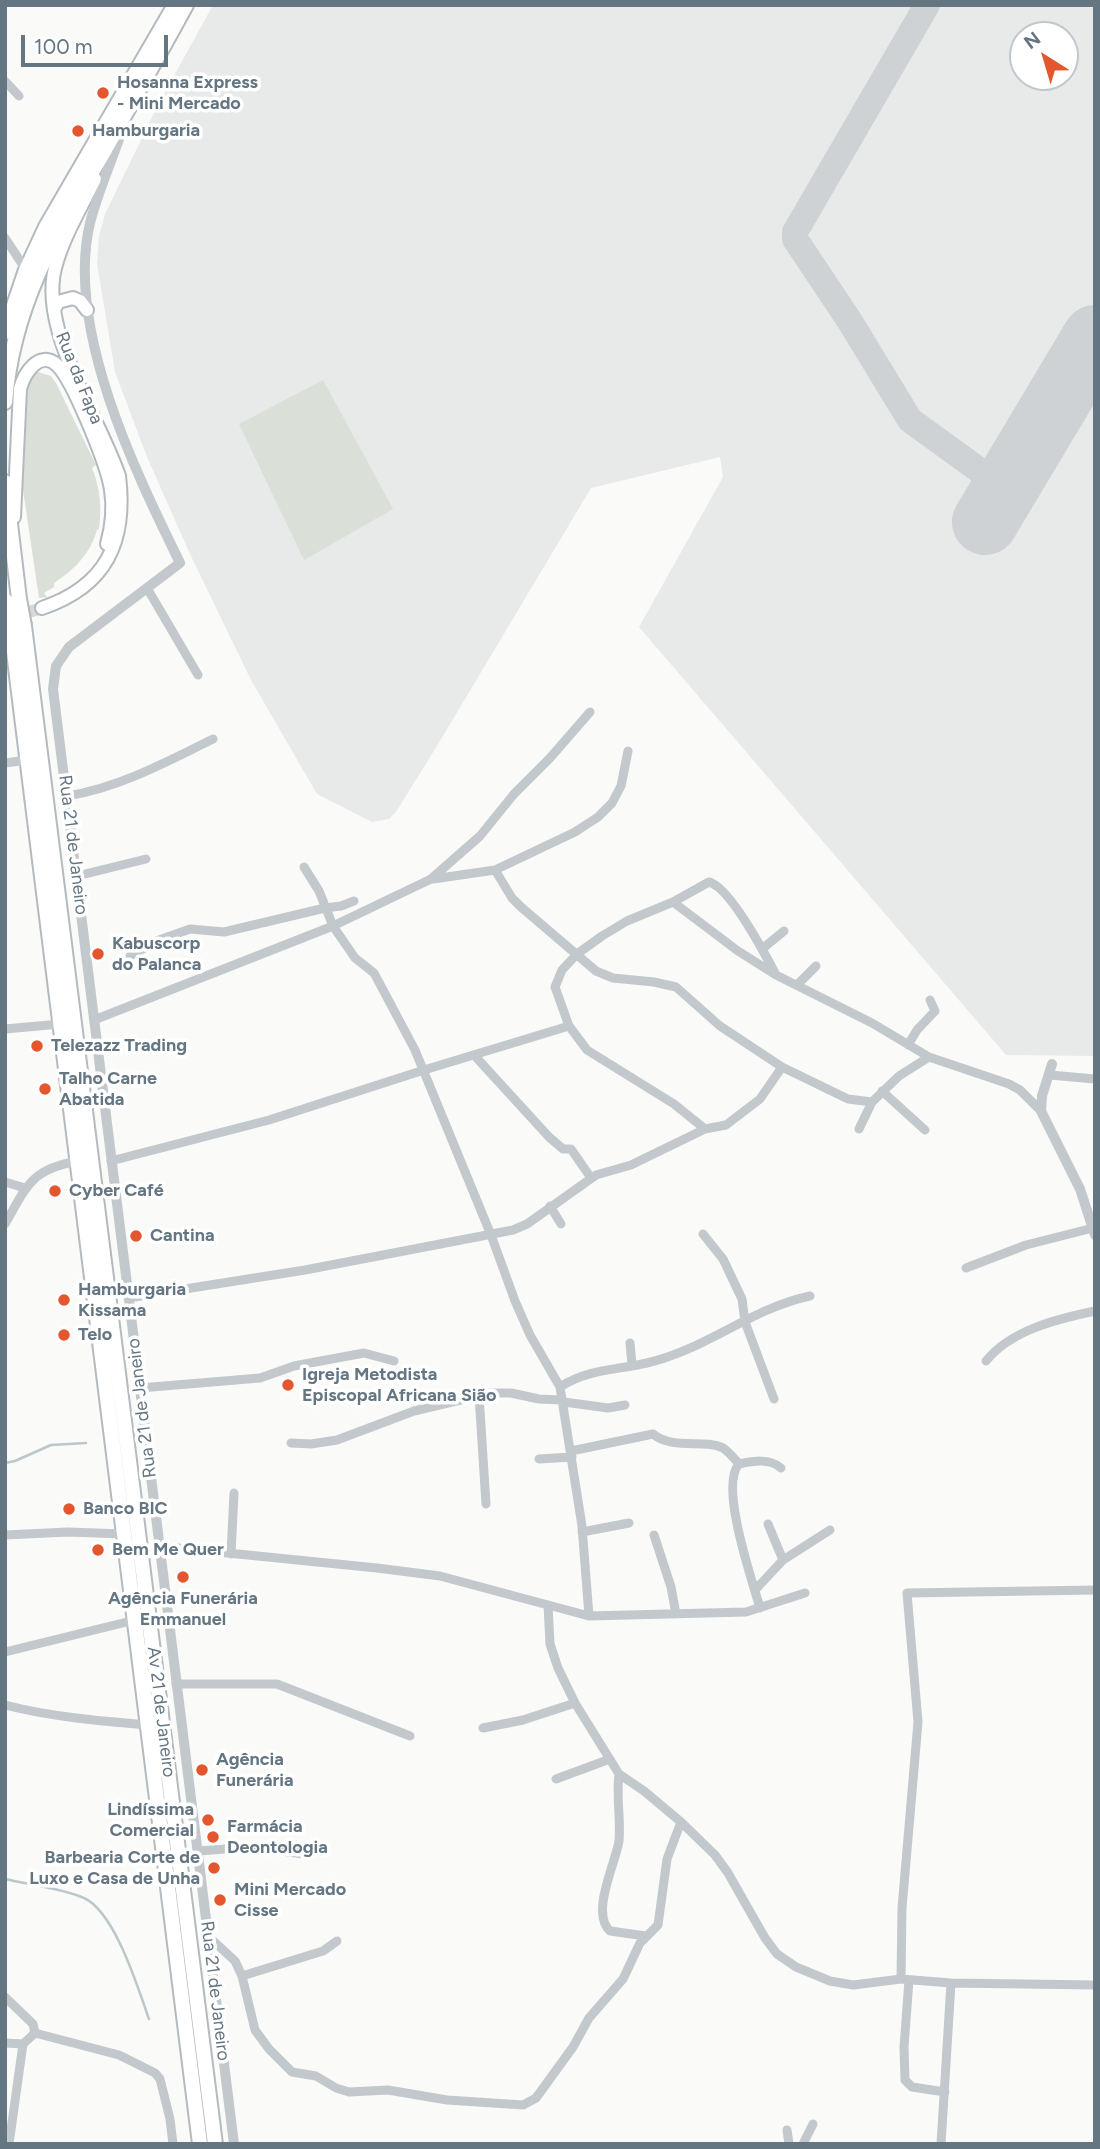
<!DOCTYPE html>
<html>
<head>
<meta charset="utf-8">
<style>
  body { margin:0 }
  #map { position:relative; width:1100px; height:2149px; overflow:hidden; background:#fafaf8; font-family:Figtree,sans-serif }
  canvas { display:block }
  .frame { position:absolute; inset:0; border:7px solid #657683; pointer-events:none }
  .north { position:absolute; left:1009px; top:21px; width:70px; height:70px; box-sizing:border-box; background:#fff; border:2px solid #c1c8cd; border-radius:50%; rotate:323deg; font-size:19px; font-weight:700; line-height:28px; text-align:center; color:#657683 }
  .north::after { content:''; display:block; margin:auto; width:24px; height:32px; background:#e4572e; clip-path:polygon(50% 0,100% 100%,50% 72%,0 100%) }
  .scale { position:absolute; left:21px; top:35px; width:147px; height:32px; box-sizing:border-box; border:4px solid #657683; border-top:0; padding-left:9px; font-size:21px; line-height:24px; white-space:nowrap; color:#657683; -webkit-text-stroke:5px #fff; paint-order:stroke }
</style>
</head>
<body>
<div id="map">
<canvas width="1100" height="2149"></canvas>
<div class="frame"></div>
<div class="north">N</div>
<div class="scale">100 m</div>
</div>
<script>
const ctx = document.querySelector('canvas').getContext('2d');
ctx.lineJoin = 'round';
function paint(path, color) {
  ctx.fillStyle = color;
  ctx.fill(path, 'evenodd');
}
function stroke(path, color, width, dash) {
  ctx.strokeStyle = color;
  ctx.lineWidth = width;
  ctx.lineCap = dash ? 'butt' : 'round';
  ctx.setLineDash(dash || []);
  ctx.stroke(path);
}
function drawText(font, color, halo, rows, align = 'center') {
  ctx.font = font + ' Figtree,sans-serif';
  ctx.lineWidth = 7;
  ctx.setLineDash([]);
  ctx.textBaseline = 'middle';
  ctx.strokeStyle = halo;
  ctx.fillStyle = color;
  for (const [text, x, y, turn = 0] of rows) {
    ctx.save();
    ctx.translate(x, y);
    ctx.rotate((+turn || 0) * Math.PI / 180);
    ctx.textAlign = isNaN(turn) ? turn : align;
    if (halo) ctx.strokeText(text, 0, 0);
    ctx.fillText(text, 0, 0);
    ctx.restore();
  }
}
const built = new Path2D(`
  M213,5H1095V1056L1006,1055L639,627L723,477L720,457L591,488L440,741L396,812L389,819L372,822L317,794L251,680L190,554L147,457L115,372L97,264L99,236L105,214L160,101ZM1023,35H1065V77H1023Z`);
const green = new Path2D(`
  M38,372L51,376L56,383L96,465L92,468C100,487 102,508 99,529L97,530C90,554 75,569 54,583V587L44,593L47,597L39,598L22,483L28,385L31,376Z
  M323,380L393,509L304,560L239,424Z`);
const stream = new Path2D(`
  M5,1463L15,1461L51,1445L86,1443
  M5,1879C26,1884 66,1889 84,1898C115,1912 138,1988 149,2019`);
const taxiway = new Path2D(`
  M927,5L795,232V239L849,320L910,420L1005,489`);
const runway = new Path2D(`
  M985,522L1095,338`);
const secondaryTunnel = new Path2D(`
  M12,617L42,608`);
const minor = new Path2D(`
  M5,81L19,96
  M5,238L26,270
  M147,588L198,675
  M5,763L27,760
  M67,796C118,788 167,762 213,739
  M304,867L319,891L333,926L355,958L374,973L415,1050L491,1235L515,1301L530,1335L560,1387L582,1526L589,1616
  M495,870L512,898L521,907L596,971L613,978L654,982L676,987L720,1026L782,1067L848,1099L872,1102L899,1076L929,1057L1009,1084L1020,1090L1041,1111
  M77,876L146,859
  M433,879L495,870L575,832L598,817L612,803L621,786L628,751
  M673,902L738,951L776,975L872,1023L929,1057
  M762,949L784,931
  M130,956L159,940L190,929L224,932L325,908L341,906L354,901
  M797,985L816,966
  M94,1020L333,926L431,879L480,836L514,794L550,758L590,712
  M5,1029L60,1024
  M908,1045L917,1030L935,1011L930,1000
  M474,1055L549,1137L563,1149H571L591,1178
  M1050,1075L1095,1079
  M882,1091L925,1130
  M705,1129L674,1104L587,1050L569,1026L555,987L562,970L577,954L602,936L627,921L673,902L709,882C730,887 765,954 776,975
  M859,1129L872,1102
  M111,1161L269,1120L424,1070L569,1026
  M5,1182L25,1188
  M550,1206L561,1224
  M5,1224C27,1186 31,1169 78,1161
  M703,1234L723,1259L742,1299L745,1322L774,1399
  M966,1268L1026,1245L1093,1228
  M128,1298L305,1270L513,1230L527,1224L596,1175L631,1165L705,1129L726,1125L760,1099L782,1067
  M630,1343L632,1365
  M986,1361C1011,1330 1057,1319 1095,1311
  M560,1387C587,1369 617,1370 647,1363C705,1350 752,1308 810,1296
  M140,1388L260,1378L294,1366L364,1353L394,1361
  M479,1395L486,1504
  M564,1402L608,1408L625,1405
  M291,1443L311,1444L337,1440L414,1411L490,1393H511L539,1399L563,1400
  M571,1451L653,1434C674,1451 704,1438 723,1448C729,1452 734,1458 739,1464
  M539,1459L572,1457
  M768,1524L783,1560
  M582,1532L629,1523
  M5,1535L68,1532L124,1534
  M654,1535L671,1587L676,1614
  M158,1546L377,1568L440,1576L589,1616L746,1612L805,1593
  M231,1554L234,1493
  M755,1590L783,1560L830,1530
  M548,1605L550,1644L558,1668L575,1703L619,1774L644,1791L681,1822L715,1855L728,1873L765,1938L777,1954L796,1967L830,1981L853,1985L901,1979L951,1983L1095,1985
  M760,1608C752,1580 719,1485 739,1464C753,1461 770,1458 781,1468
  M5,1652L135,1620
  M176,1684H277L410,1736
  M5,1705C52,1717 100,1721 148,1725
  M483,1728L523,1720L575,1703
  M619,1774C616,1797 621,1819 619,1841C616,1862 590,1913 610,1931L646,1936
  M556,1779L610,1759
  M198,1851L253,1847L303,1854
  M208,1936L235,1961L242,1976L255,2030L269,2049L292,2072L316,2076L336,2088L349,2092L388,2090L447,2100L523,2105L536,2098L573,2047L589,2018L623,1979L640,1943L658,1925L667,1859L681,1822
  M242,1976L323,1951L337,1941
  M901,1979L902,1908L918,1722L907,1593L1095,1590
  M909,1980L904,2047L905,2080L912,2087L945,2092
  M5,1997L33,2024L35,2033
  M5,2043L23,2044L35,2033L119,2055L155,2073L160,2079L170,2119L173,2144
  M787,2130L789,2144
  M9,2144L23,2044
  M803,2144L813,2124
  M941,2144L951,1983`);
const tertiary = new Path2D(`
  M123,127C113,159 98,191 90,223C65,328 135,471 180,563L69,647L56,666L53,689L234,2144
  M1052,1064L1042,1096L1041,1111L1080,1189L1095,1235`);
const secondary = new Path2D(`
  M54,310L58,302L73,298L80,301L87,310
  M14,517L20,389C24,374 39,349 57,365C73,380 108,467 111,490C114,508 112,526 107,544
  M42,608C107,586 127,541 119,476C99,417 39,330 55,268C63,237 81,208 95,179`);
const primary = new Path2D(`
  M5,332L26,270L46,227L175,5
  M5,402C12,307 55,235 102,155C130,105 159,55 186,5
  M5,482L19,599
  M24,626L215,2144
  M11,628L200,2144`);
const primaryBridge = new Path2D(`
  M19,599L24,626
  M6,601L11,628`);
const markers = [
  [103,93,7,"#e4572e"],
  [78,131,7,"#e4572e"],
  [98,954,7,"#e4572e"],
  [37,1046,7,"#e4572e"],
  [45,1089,7,"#e4572e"],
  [55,1191,7,"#e4572e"],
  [136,1236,7,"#e4572e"],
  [64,1300,7,"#e4572e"],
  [64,1335,7,"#e4572e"],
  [288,1385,7,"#e4572e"],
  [69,1509,7,"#e4572e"],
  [98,1550,7,"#e4572e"],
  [183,1577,7,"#e4572e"],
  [202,1770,7,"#e4572e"],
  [208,1820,7,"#e4572e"],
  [213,1837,7,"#e4572e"],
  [214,1868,7,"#e4572e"],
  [220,1900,7,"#e4572e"]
];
const poiNames = [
  ["Hosanna Express",117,83],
  ["- Mini Mercado",117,104],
  ["Hamburgaria",92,131],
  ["Kabuscorp",112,944],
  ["do Palanca",112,965],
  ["Telezazz Trading",51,1046],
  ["Talho Carne",59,1079],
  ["Abatida",59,1100],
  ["Cyber Café",69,1191],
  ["Cantina",150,1236],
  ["Hamburgaria",78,1290],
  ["Kissama",78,1311],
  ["Telo",78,1335],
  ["Igreja Metodista",302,1375],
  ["Episcopal Africana Sião",302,1396],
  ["Banco BIC",83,1509],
  ["Bem Me Quer",112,1550],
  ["Agência Funerária",183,1599,"center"],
  ["Emmanuel",183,1620,"center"],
  ["Agência",216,1760],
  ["Funerária",216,1781],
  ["Lindíssima",194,1810,"right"],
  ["Comercial",194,1831,"right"],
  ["Farmácia",227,1827],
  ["Deontologia",227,1848],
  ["Barbearia Corte de",200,1858,"right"],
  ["Luxo e Casa de Unha",200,1879,"right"],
  ["Mini Mercado",234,1890],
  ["Cisse",234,1911]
];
const streetNames = [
  ["Rua da Fapa",79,378,68],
  ["Rua 21 de Janeiro",73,845,83],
  ["Rua 21 de Janeiro",142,1408,-97],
  ["Av 21 de Janeiro",161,1712,83],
  ["Rua 21 de Janeiro",215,1991,83]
];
paint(built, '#e8e9e9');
paint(green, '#dadfd7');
stroke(stream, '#bbc7cb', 2.5);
stroke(taxiway, '#ced2d4', 26);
stroke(runway, '#ced2d4', 66);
stroke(secondaryTunnel, '#d5d9db', 12, [12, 6]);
stroke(secondary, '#b3babf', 16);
stroke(primary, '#b5babe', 18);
stroke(minor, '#c3c8cc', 9);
stroke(tertiary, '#c3c8cc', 10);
stroke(secondary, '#fff', 12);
stroke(primary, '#fff', 14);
stroke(primaryBridge, '#b5babe', 18, []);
stroke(primaryBridge, '#fff', 14);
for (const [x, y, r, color] of markers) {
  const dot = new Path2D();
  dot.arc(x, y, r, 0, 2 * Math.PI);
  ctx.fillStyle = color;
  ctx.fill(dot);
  stroke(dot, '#fff', 2.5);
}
drawText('bold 18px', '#657683', '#fff', poiNames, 'left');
drawText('18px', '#657683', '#fff', streetNames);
</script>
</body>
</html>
